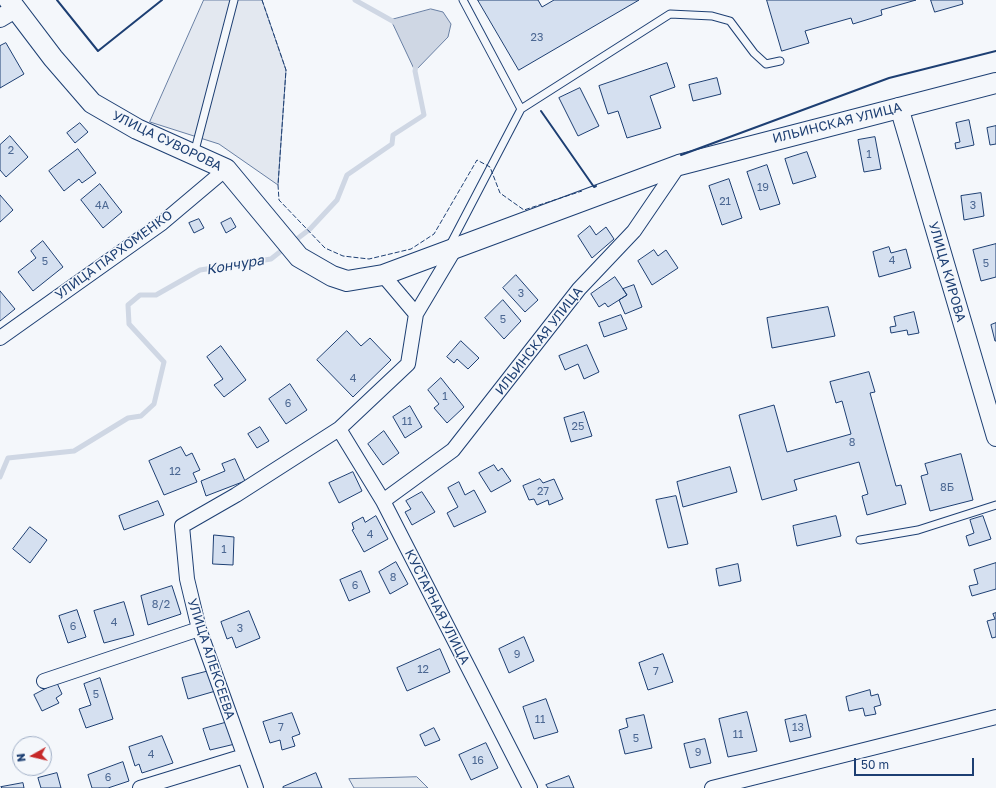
<!DOCTYPE html>
<html>
<head>
<meta charset="utf-8">
<style>
  body { margin:0 }
  #map { position:relative; width:996px; height:788px; overflow:hidden; background:#f4f7fb; font-family:"Golos Text",sans-serif }
  canvas { display:block }
  .north { position:absolute; left:12px; top:736px; width:40px; height:40px; box-sizing:border-box; background:#f4f7fb; border:1px solid #9eadc5; border-radius:50%; rotate:262deg; font-size:11px; font-weight:700; line-height:16px; text-align:center; color:#1d3f73 }
  .north::after { content:''; display:block; margin:auto; width:14px; height:18px; background:#c62828; clip-path:polygon(50% 0,100% 100%,50% 72%,0 100%) }
  .scale { position:absolute; left:854px; top:758px; width:120px; height:18px; box-sizing:border-box; border:2px solid #1d3f73; border-top:0; padding-left:5px; font-size:12px; line-height:14px; white-space:nowrap; color:#1d3f73; -webkit-text-stroke:3px #f4f7fb; paint-order:stroke }
</style>
</head>
<body>
<div id="map">
<canvas width="996" height="788"></canvas>
<div class="north">N</div>
<div class="scale">50 m</div>
</div>
<script>
const ctx = document.querySelector('canvas').getContext('2d');
ctx.lineJoin = 'round';
function paint(path, color) {
  ctx.fillStyle = color;
  ctx.fill(path, 'evenodd');
}
function stroke(path, color, width, dash) {
  ctx.strokeStyle = color;
  ctx.lineWidth = width;
  ctx.lineCap = dash ? 'butt' : 'round';
  ctx.setLineDash(dash || []);
  ctx.stroke(path);
}
function drawText(font, color, halo, rows, align = 'center') {
  ctx.font = font + ' "Golos Text",sans-serif';
  ctx.lineWidth = 3;
  ctx.setLineDash([]);
  ctx.textBaseline = 'middle';
  ctx.strokeStyle = halo;
  ctx.fillStyle = color;
  for (const [text, x, y, turn = 0] of rows) {
    ctx.save();
    ctx.translate(x, y);
    ctx.rotate((+turn || 0) * Math.PI / 180);
    ctx.textAlign = isNaN(turn) ? turn : align;
    if (halo) ctx.strokeText(text, 0, 0);
    ctx.fillText(text, 0, 0);
    ctx.restore();
  }
}
const green = new Path2D(`
  M417,777L428,788H354L349,779Z`);
const parking = new Path2D(`
  M204,0H262L286,70L278,185L219,144L150,122Z`);
const water = new Path2D(`
  M431,9L443,12L451,24L448,37L415,71L391,20Z`);
const stream = new Path2D(`
  M355,0L396,23
  M293,242L310,229L337,200L347,175L392,144L393,135L424,115L415,71L416,65
  M0,477L8,458L74,451L128,418L141,416L154,404L164,362L129,324L128,305L140,295H156L200,270L271,259L286,247`);
const building = new Path2D(`
  M478,0H538L542,7L554,0H639L519,70Z
  M767,0H916L881,10L882,15L853,24L851,18L805,31L809,43L782,51Z
  M931,0H962L963,4L935,12Z
  M6,43L24,74L0,88V46Z
  M667,63L675,87L650,96L661,128L627,138L618,111L608,114L599,86Z
  M717,78L721,94L693,101L689,85Z
  M580,88L599,126L578,136L559,98Z
  M969,120L974,145L956,149L955,143L960,142L956,123Z
  M80,123L88,132L75,143L67,133Z
  M996,126V144L990,145L987,128Z
  M10,136L28,157L6,177L0,170V145Z
  M875,137L881,169L864,172L858,140Z
  M78,149L96,173L82,183L79,179L64,191L49,171Z
  M807,152L816,177L793,184L785,159Z
  M767,165L780,204L760,210L747,172Z
  M729,179L742,218L722,225L709,186Z
  M100,184L122,212L103,228L81,200Z
  M981,193L984,216L964,220L961,196Z
  M0,195L13,210L0,222Z
  M231,218L236,227L226,233L221,223Z
  M199,219L204,228L194,233L189,223Z
  M590,226L596,235L606,227L614,239L592,258L578,236Z
  M43,241L63,267L33,291L18,272L36,258L31,251Z
  M996,244V277L981,281L973,250Z
  M889,247L891,253L906,249L911,268L879,277L873,252Z
  M654,250L658,256L666,250L678,268L652,285L638,261Z
  M516,275L538,300L525,312L503,288Z
  M615,277L627,295L608,307L605,303L599,307L591,294Z
  M634,285L642,307L625,314L619,300L627,295L623,289Z
  M0,291L15,309L0,321Z
  M503,300L521,321L504,339L485,318Z
  M828,307L835,336L772,348L767,318Z
  M914,312L919,333L908,335L907,330L891,333L890,327L896,326L894,317Z
  M621,315L627,329L604,337L599,323Z
  M996,323V341H995L991,325Z
  M347,331L361,346L370,338L391,360L353,397L317,360Z
  M461,341L479,358L468,369L457,359L454,363L447,357Z
  M587,345L599,372L584,379L578,364L565,370L559,356Z
  M221,346L246,380L224,397L214,385L223,379L207,357Z
  M869,372L875,392L870,393L896,486L901,485L906,504L867,515L862,496L868,494L859,462L794,480L797,490L762,500L739,415L774,405L787,452L851,434L842,401L836,403L830,382Z
  M441,378L464,407L447,423L434,408L439,404L428,390Z
  M290,384L307,410L286,424L269,399Z
  M410,406L422,427L405,438L393,417Z
  M584,412L592,436L571,442L564,418Z
  M260,427L269,441L257,448L248,434Z
  M384,431L399,453L383,465L368,444Z
  M181,447L186,456L192,453L200,470L193,473L197,482L164,495L149,461Z
  M961,454L973,500L930,511L921,476L928,474L925,464Z
  M235,459L245,481L206,496L201,481L225,471L222,464Z
  M494,465L498,471L502,468L511,481L491,492L479,473Z
  M730,467L737,492L683,507L677,482Z
  M353,472L362,491L339,503L329,483Z
  M540,479L543,483L554,479L563,499L549,505L548,500L537,505L534,499L529,500L523,486Z
  M459,482L465,495L474,490L486,512L454,527L447,513L458,507L448,488Z
  M422,492L435,512L412,525L405,512L411,509L406,501Z
  M676,496L688,544L668,548L656,500Z
  M158,501L164,515L124,530L119,516Z
  M376,516L388,539L364,552L352,530L354,529L352,523L363,517L365,522Z
  M836,516L841,536L797,546L793,526Z
  M983,516L991,539L969,546L966,536L974,533L970,520Z
  M30,527L47,540L30,563L13,549Z
  M214,535L234,537L233,565L213,564Z
  M396,562L408,584L390,594L379,572Z
  M996,563V589L972,596L969,586L978,584L974,570Z
  M738,564L741,581L719,586L716,569Z
  M361,571L370,592L349,601L340,580Z
  M172,586L181,614L148,625L141,596Z
  M124,602L134,635L104,643L94,611Z
  M77,610L86,637L68,643L59,616Z
  M249,611L260,638L236,648L232,637L227,639L221,622Z
  M996,613V637L992,638L987,621L995,619L993,614Z
  M524,637L534,661L509,673L499,649Z
  M440,649L450,672L407,691L397,668Z
  M663,654L673,682L648,690L639,663Z
  M213,670L219,690L188,699L182,678Z
  M100,678L113,719L86,728L79,709L91,705L84,684Z
  M57,683L62,694L56,698L59,703L42,711L34,695Z
  M870,690L871,696L878,694L881,705L874,707L876,714L865,716L863,708L849,711L846,697Z
  M546,699L558,732L534,739L523,707Z
  M747,712L757,751L728,757L719,719Z
  M292,713L300,734L292,737L295,746L282,750L280,740L270,743L263,722Z
  M644,715L652,748L625,754L619,730L628,727L626,719Z
  M806,715L811,737L790,742L785,720Z
  M228,722L235,744L210,750L203,729Z
  M434,728L440,740L425,746L420,735Z
  M162,736L173,763L142,773L139,764L135,766L129,747Z
  M705,739L711,763L690,768L684,744Z
  M486,743L498,768L471,780L459,755Z
  M123,762L129,781L108,788H92L88,775Z
  M57,773L61,788H41L38,778Z
  M316,773L322,788H283V787Z
  M569,776L574,788H548L546,785Z
  M23,783L24,788H2L1,787Z`);
const service = new Path2D(`
  M463,0L521,109
  M194,154L234,0
  M450,245L521,109L670,14L712,16L730,21L754,53L766,64L780,61
  M860,540L918,530L996,505`);
const minor = new Path2D(`
  M383,275L416,314
  M0,338L162,223L226,169
  M339,429L383,501L530,788
  M383,501L453,450L579,289L634,231L679,165
  M44,681L199,629
  M140,788L244,756
  M256,788L199,629L187,579L182,526L236,495L339,429L408,364L416,314L456,247
  M712,788L996,717`);
const tertiary = new Path2D(`
  M0,18L15,9
  M899,107L996,437`);
const secondary = new Path2D(`
  M9,0L53,58L92,103L137,129L226,169L299,257L332,276L347,281L383,275L679,165L996,83`);
const fence = new Path2D(`
  M262,0L286,70L278,185L279,200L325,248L343,256L369,259L411,249L434,234L477,160L490,167L500,193L524,210L582,191`);
const wall = new Path2D(`
  M57,0L98,51L162,0
  M541,111L594,187L596,186
  M681,155L889,78L996,51`);
const numberNames = [
  ["23",537,38],
  ["2",11,151],
  ["1",869,155],
  ["19",763,188],
  ["21",725,202],
  ["4А",102,206],
  ["3",973,206],
  ["4",892,261],
  ["5",45,262],
  ["5",986,264],
  ["3",521,294],
  ["5",503,320],
  ["4",353,379],
  ["1",445,397],
  ["6",288,404],
  ["11",407,422],
  ["25",578,427],
  ["8",852,443],
  ["12",175,472],
  ["8Б",947,488],
  ["27",543,492],
  ["4",370,535],
  ["1",224,550],
  ["8",393,578],
  ["6",355,586],
  ["8/2",161,605],
  ["4",114,623],
  ["6",73,627],
  ["3",240,629],
  ["9",517,655],
  ["12",423,670],
  ["7",656,672],
  ["5",96,695],
  ["11",540,720],
  ["7",281,728],
  ["13",798,728],
  ["11",738,735],
  ["5",636,739],
  ["9",698,753],
  ["4",151,755],
  ["16",478,761],
  ["6",108,778]
];
const streetNames = [
  ["ИЛЬИНСКАЯ УЛИЦА",837,123,-14],
  ["УЛИЦА СУВОРОВА",167,141,26],
  ["УЛИЦА ПАРХОМЕНКО",114,255,-36],
  ["УЛИЦА КИРОВА",947,272,74],
  ["ИЛЬИНСКАЯ УЛИЦА",539,341,-52],
  ["КУСТАРНАЯ УЛИЦА",437,607,63],
  ["УЛИЦА АЛЕКСЕЕВА",211,659,72]
];
const waterNames = [
  ["Кончура",235,265,-10]
];
paint(green, '#e3e9f0');
stroke(green, '#687fa3', 1);
paint(parking, '#e3e8f0');
stroke(parking, '#687fa3', 1);
paint(water, '#cfd7e4');
stroke(water, '#687fa3', 1);
stroke(stream, '#cfd7e4', 5);
paint(building, '#d5e0f0');
stroke(building, '#1d3f73', 1);
stroke(service, '#1d3f73', 9);
stroke(minor, '#1d3f73', 16);
stroke(tertiary, '#1d3f73', 20);
stroke(secondary, '#1d3f73', 22);
stroke(service, '#f4f7fb', 7);
stroke(minor, '#f4f7fb', 14);
stroke(tertiary, '#f4f7fb', 18);
stroke(secondary, '#f4f7fb', 20);
stroke(fence, '#1d3f73', 1, [5, 2]);
stroke(wall, '#1d3f73', 2);
drawText('11px', '#4b6792', null, numberNames);
drawText('13px', '#1d3f73', '#f4f7fb', streetNames);
drawText('italic 14px', '#1d3f73', '#f4f7fb', waterNames);
</script>
</body>
</html>
